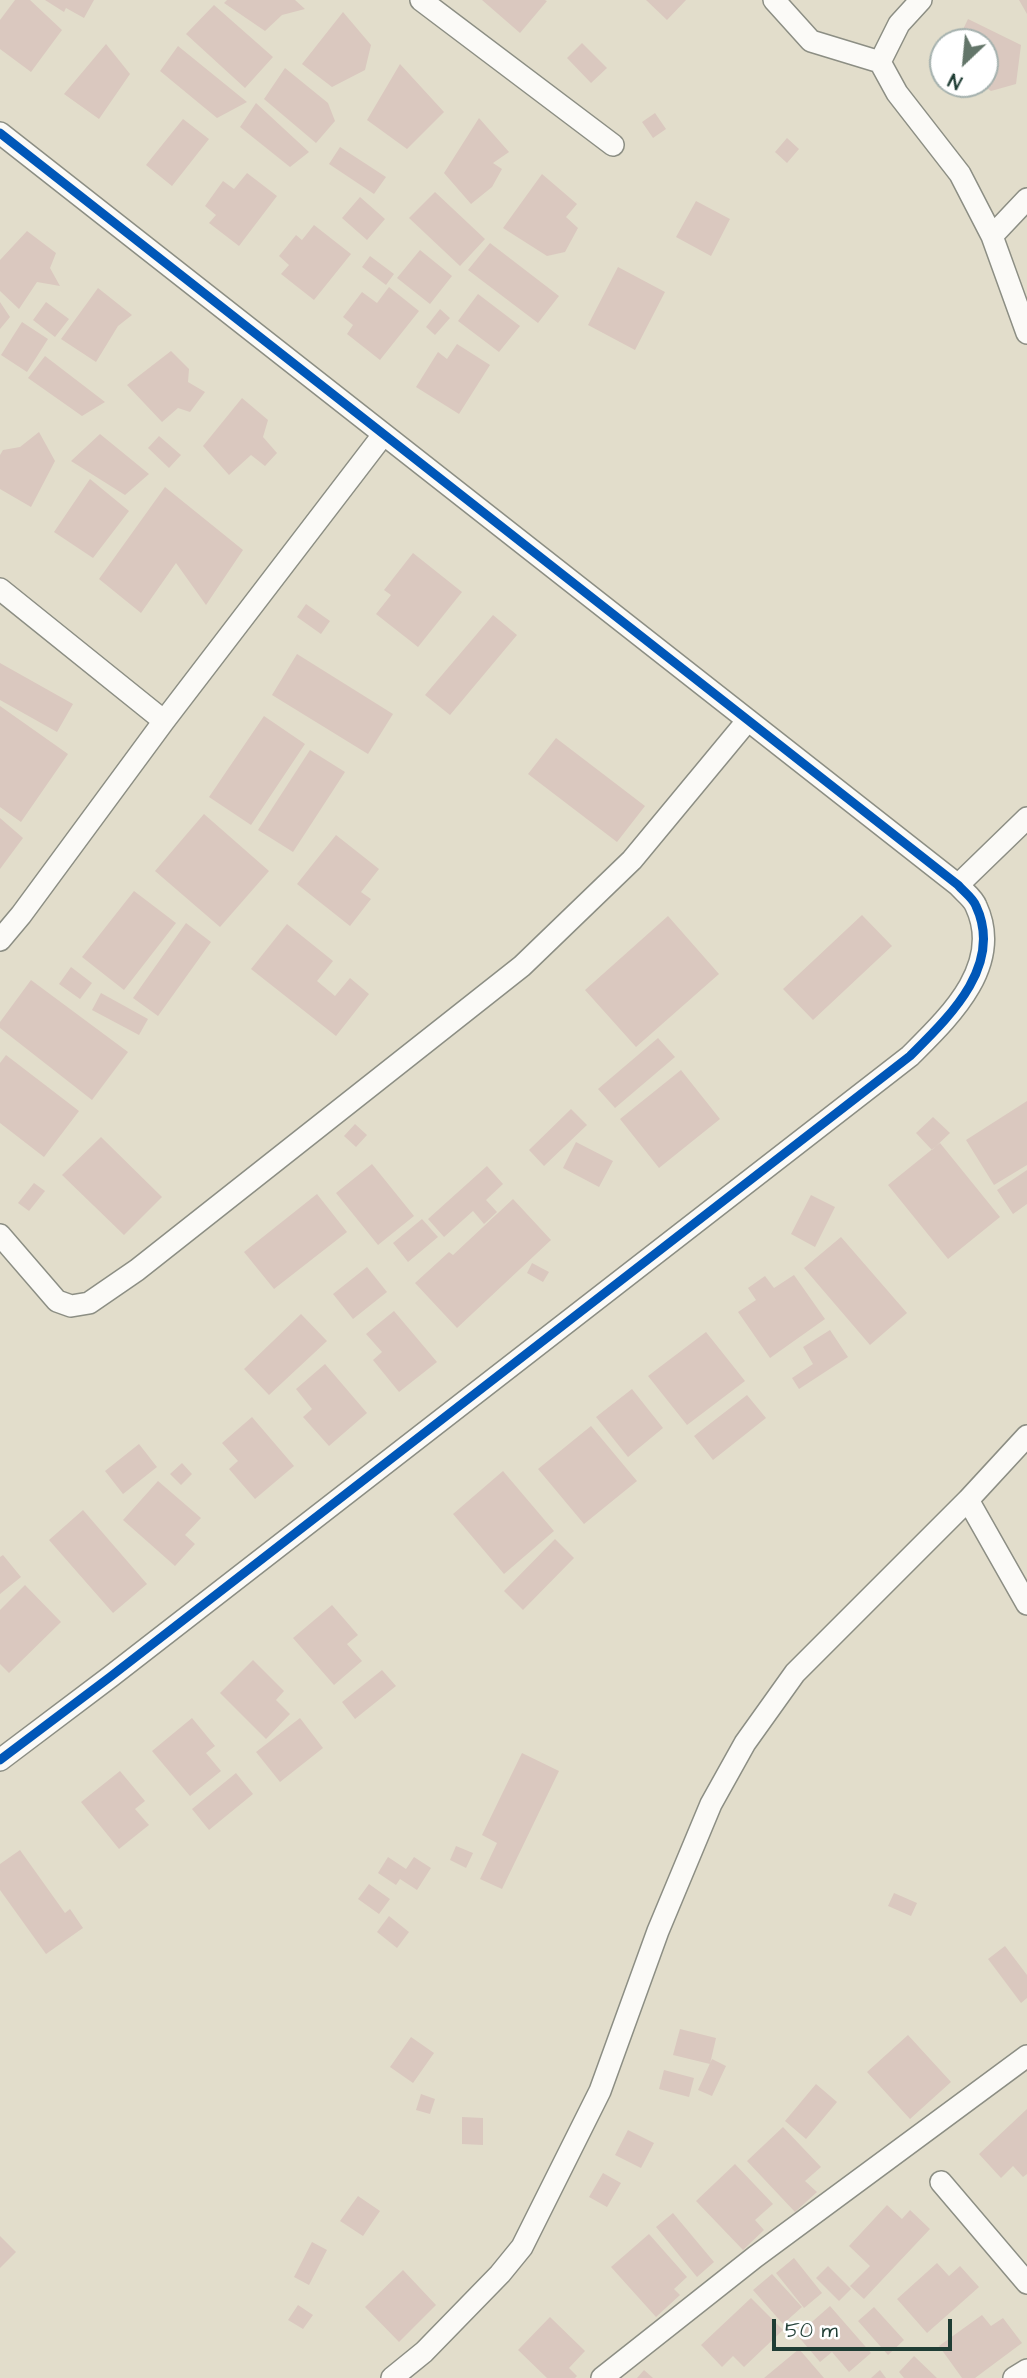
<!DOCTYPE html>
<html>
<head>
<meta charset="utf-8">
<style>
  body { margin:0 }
  #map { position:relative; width:1027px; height:2378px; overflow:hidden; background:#e2ddcb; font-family:"Architects Daughter",sans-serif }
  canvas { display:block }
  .north { position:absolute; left:929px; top:28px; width:70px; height:70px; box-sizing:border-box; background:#fff; border:2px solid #a5b1ae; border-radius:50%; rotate:206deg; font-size:19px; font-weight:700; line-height:28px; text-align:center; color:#1f3d34 }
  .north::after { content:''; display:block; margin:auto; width:24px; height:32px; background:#637569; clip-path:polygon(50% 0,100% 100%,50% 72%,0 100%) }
  .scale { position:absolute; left:772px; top:2319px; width:180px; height:32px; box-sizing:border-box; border:4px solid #1f3d34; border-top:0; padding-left:9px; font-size:21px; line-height:24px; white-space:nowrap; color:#1f3d34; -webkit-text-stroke:5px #fff; paint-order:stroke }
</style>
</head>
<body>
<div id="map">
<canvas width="1027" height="2378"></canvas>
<div class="north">N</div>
<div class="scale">50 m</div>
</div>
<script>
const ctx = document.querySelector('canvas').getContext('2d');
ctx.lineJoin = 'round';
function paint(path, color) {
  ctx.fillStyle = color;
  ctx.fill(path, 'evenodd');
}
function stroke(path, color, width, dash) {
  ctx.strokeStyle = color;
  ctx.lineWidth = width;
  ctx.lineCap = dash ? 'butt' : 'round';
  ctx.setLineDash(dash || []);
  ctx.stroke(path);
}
const building = new Path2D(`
  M15,0H30L62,30L31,72L0,49V20Z
  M45,0H94L84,18L66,8L64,12Z
  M227,0H295L305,9L282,15L265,31L224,3Z
  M482,0H545L547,1L520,33Z
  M646,0H686L667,20Z
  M1019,0H1027V14Z
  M214,5L273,57L245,88L186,34Z
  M343,12L371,45L365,70L332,87L302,64Z
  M968,19L1021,45L1016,84L991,91L981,84H985V42H957Z
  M582,43L607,68L591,83L567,58Z
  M106,44L130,74L99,119L64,94Z
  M178,46L247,102L217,118L160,71Z
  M400,64L444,112L407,149L367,120Z
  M285,68L328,103L335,121L316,143L264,99Z
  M256,103L309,152L290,167L240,127Z
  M655,113L666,129L653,138L642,122Z
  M479,118L509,152L493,163L502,169L492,187L471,204L444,173Z
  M183,119L209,139L172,186L146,165Z
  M787,138L799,149L787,163L775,152Z
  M340,147L386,177L374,194L329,164Z
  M247,173L277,196L239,246L209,223L216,215L205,206L223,181L234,189Z
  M542,174L577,204L566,217L578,228L565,252L547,256L503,228Z
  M435,192L485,239L460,266L409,218Z
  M360,197L385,219L367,240L342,218Z
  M696,201L730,219L711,256L676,237Z
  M314,225L351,254L314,300L281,274L289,265L279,256L296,235L302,240Z
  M27,231L56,253L50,268L60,286L37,282L19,309L0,291V260Z
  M490,243L559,296L538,323L468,270Z
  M420,250L452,276L430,304L397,278Z
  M370,256L394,274L386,285L362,267Z
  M618,267L665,292L635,350L588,325Z
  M389,287L419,311L380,360L347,334L353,325L343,317L362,292L377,303Z
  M98,288L132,315L118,326L96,362L61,339Z
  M478,294L520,326L499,352L458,321Z
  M0,302L10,317L0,329Z
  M46,302L69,319L55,337L33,320Z
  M440,309L450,318L435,335L426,327Z
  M22,322L48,339L27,372L1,355Z
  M457,344L490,365L459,414L416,387L438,352L447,359Z
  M171,351L189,369L188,382L205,392L190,412L178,408L162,422L127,385Z
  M45,356L105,402L82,416L28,378Z
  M242,398L268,420L263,437L277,453L265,466L251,455L229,475L203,446Z
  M39,432L55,461L31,507L0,489V455L3,450L20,447Z
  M100,434L149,474L125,495L71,461Z
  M159,436L181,455L169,468L148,448Z
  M90,479L129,511L93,558L54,532Z
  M165,487L243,550L206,605L176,563L141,613L99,579Z
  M413,553L462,592L418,647L376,614L391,595L384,590Z
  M306,604L330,621L321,634L297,617Z
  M493,615L517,635L450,715L425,695Z
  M297,654L393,714L368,754L272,695Z
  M0,663L73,704L57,732L0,700Z
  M0,706L68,754L21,822L0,807Z
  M264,716L305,744L251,825L209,797Z
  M556,738L645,806L617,842L528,774Z
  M310,750L345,772L293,852L258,830Z
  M204,814L269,871L220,927L155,871Z
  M0,818L23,838L0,869Z
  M336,835L379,869L361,892L371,899L350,926L297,884Z
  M134,891L176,923L124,990L82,957Z
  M862,915L892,946L813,1020L783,989Z
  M668,916L719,974L636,1047L585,990Z
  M186,923L211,942L158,1016L133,998Z
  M287,924L333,961L317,981L335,996L350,978L369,994L336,1036L251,969Z
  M71,967L92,983L80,999L59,984Z
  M31,980L128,1052L92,1100L0,1028V1022Z
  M101,993L148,1019L139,1035L92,1010Z
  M658,1038L675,1057L615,1108L598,1089Z
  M6,1055L79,1111L44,1157L0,1123V1063Z
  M681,1070L720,1119L659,1168L620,1119Z
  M1027,1101V1165L994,1185L966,1140Z
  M571,1109L587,1125L544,1166L529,1150Z
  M933,1117L950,1133L932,1150L916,1133Z
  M355,1124L367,1135L356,1147L344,1136Z
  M101,1137L162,1197L124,1235L62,1175Z
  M576,1142L613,1161L599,1187L563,1168Z
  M940,1143L1000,1217L948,1259L888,1185Z
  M372,1164L414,1216L378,1245L336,1193Z
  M487,1166L503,1184L486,1200L497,1212L484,1224L473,1211L444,1237L428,1219Z
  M1027,1170V1204L1013,1214L997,1190Z
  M34,1183L45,1191L29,1211L18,1203Z
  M317,1194L347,1232L274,1289L244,1252Z
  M811,1195L835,1207L815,1247L791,1234Z
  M513,1199L551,1240L457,1328L415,1283L449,1252L453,1255Z
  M422,1219L438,1237L408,1262L393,1243Z
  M841,1237L907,1313L870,1345L804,1268Z
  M532,1263L549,1272L543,1282L527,1273Z
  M367,1267L387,1292L353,1319L333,1294Z
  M794,1275L825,1319L770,1358L738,1312L756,1300L748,1288L765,1276L774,1288Z
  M394,1311L437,1362L399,1392L373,1360L382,1352L366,1334Z
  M301,1314L327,1341L269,1395L244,1369Z
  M830,1330L848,1357L799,1389L792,1378L813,1364L803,1347Z
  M706,1332L745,1381L687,1425L648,1376Z
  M325,1364L367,1413L329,1446L303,1417L312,1409L296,1389Z
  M632,1389L663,1428L628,1457L596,1417Z
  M747,1395L766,1418L713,1460L694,1436Z
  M252,1417L294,1466L255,1499L229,1469L238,1461L222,1443Z
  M591,1426L637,1481L584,1524L538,1469Z
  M139,1444L157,1467L123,1494L105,1471Z
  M182,1463L192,1474L181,1485L170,1474Z
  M503,1471L554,1531L504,1574L453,1514Z
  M158,1481L201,1518L185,1535L195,1544L175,1566L123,1520Z
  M83,1510L147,1584L113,1613L49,1540Z
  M555,1539L574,1558L523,1610L504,1591Z
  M3,1555L21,1577L0,1594V1557Z
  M25,1585L61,1622L9,1673L0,1664V1610Z
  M332,1605L358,1635L347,1644L362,1661L334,1685L293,1638Z
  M253,1660L284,1691L276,1700L290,1714L266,1739L220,1693Z
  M382,1670L396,1686L355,1719L342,1702Z
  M192,1718L215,1746L206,1753L221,1771L190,1796L152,1751Z
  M300,1718L323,1748L280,1782L256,1752Z
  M522,1753L559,1771L502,1889L480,1879L497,1843L482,1835Z
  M120,1771L145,1801L135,1809L149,1825L119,1849L81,1802Z
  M236,1773L253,1794L209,1830L192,1809Z
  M456,1846L473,1853L466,1868L450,1860Z
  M20,1850L65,1913L70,1909L83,1928L46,1954L0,1890V1864Z
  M388,1857L406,1869L414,1857L431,1868L417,1890L400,1879L396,1885L378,1873Z
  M369,1884L390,1899L379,1914L358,1899Z
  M894,1893L917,1903L911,1916L888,1906Z
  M389,1916L409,1932L397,1948L377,1932Z
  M1005,1946L1027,1975V1998L1021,2003L988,1959Z
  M680,2029L716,2038L710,2064L673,2055Z
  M908,2035L951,2082L910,2119L867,2072Z
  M411,2037L434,2053L413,2083L390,2067Z
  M712,2059L726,2066L712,2096L698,2090Z
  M664,2070L694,2078L689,2097L659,2089Z
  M816,2084L837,2102L806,2139L785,2121Z
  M421,2094L435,2099L430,2114L416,2110Z
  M1027,2109V2174L1023,2177L1013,2166L1001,2178L979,2154Z
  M462,2117L483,2118V2145L462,2144Z
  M783,2127L821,2167L805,2181L817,2192L795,2212L747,2161Z
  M628,2130L654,2143L641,2168L615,2155Z
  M735,2164L773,2204L755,2220L764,2230L743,2250L696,2201Z
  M603,2173L621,2183L607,2207L589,2197Z
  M358,2196L380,2211L363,2236L340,2221Z
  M887,2205L902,2219L910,2210L930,2229L864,2299L850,2286L870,2266L849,2246Z
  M673,2213L714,2262L697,2277L656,2227Z
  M649,2234L687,2277L674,2289L680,2295L656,2317L611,2267Z
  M0,2236L16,2252L0,2268Z
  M312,2242L327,2250L309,2285L294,2277Z
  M794,2258L822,2293L804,2308L776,2273Z
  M937,2263L949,2276L960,2266L979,2287L927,2333L897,2299Z
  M828,2266L851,2289L839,2301L816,2278Z
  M403,2270L436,2305L399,2342L365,2307Z
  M772,2274L802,2307L783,2324L753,2290Z
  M751,2298L783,2330L744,2367L733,2356L722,2367L701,2345Z
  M298,2305L313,2315L303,2329L288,2320Z
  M830,2306L871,2353L849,2372L832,2352L820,2362L797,2335Z
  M874,2307L904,2340L888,2355L858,2321Z
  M982,2315L991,2326L1003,2318L1022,2343L975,2378H962L939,2346Z
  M550,2317L585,2351L569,2368L577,2376L575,2378H547L518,2350Z
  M799,2349L824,2378H764Z
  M914,2356L937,2378H904L899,2372Z
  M644,2370L653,2378H637Z
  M880,2370L886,2378H871Z`);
const minor = new Path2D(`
  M421,0L613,145
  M774,0L811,41L880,62
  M921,0L899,24L880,62L897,93L960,174L992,236
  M0,133L958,885C964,892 973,898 976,906C1004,966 948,1018 910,1056L110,1677L0,1760
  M1027,199L992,236L1027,333
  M0,589L164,721
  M958,885L1027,818
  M0,940L21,915L164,721L383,435
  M0,1235L57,1301L71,1306L89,1303L137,1270L522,966L632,860L748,720
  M968,1500L1027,1604
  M941,2182L1027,2283
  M392,2378L424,2352L500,2274L522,2247L600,2091L658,1931L711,1804L745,1743L795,1673L968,1500L1027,1436
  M602,2378L755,2257L1027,2056
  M1014,2378L1027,2370`);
const cycleway = new Path2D(`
  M0,133L958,885C964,892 973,898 976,906C1004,966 948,1018 910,1056L110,1677L0,1760`);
paint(building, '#dac8bf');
stroke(minor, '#8c8e84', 24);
stroke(minor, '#fbfaf7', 21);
stroke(cycleway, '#0057b8', 9);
</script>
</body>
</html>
